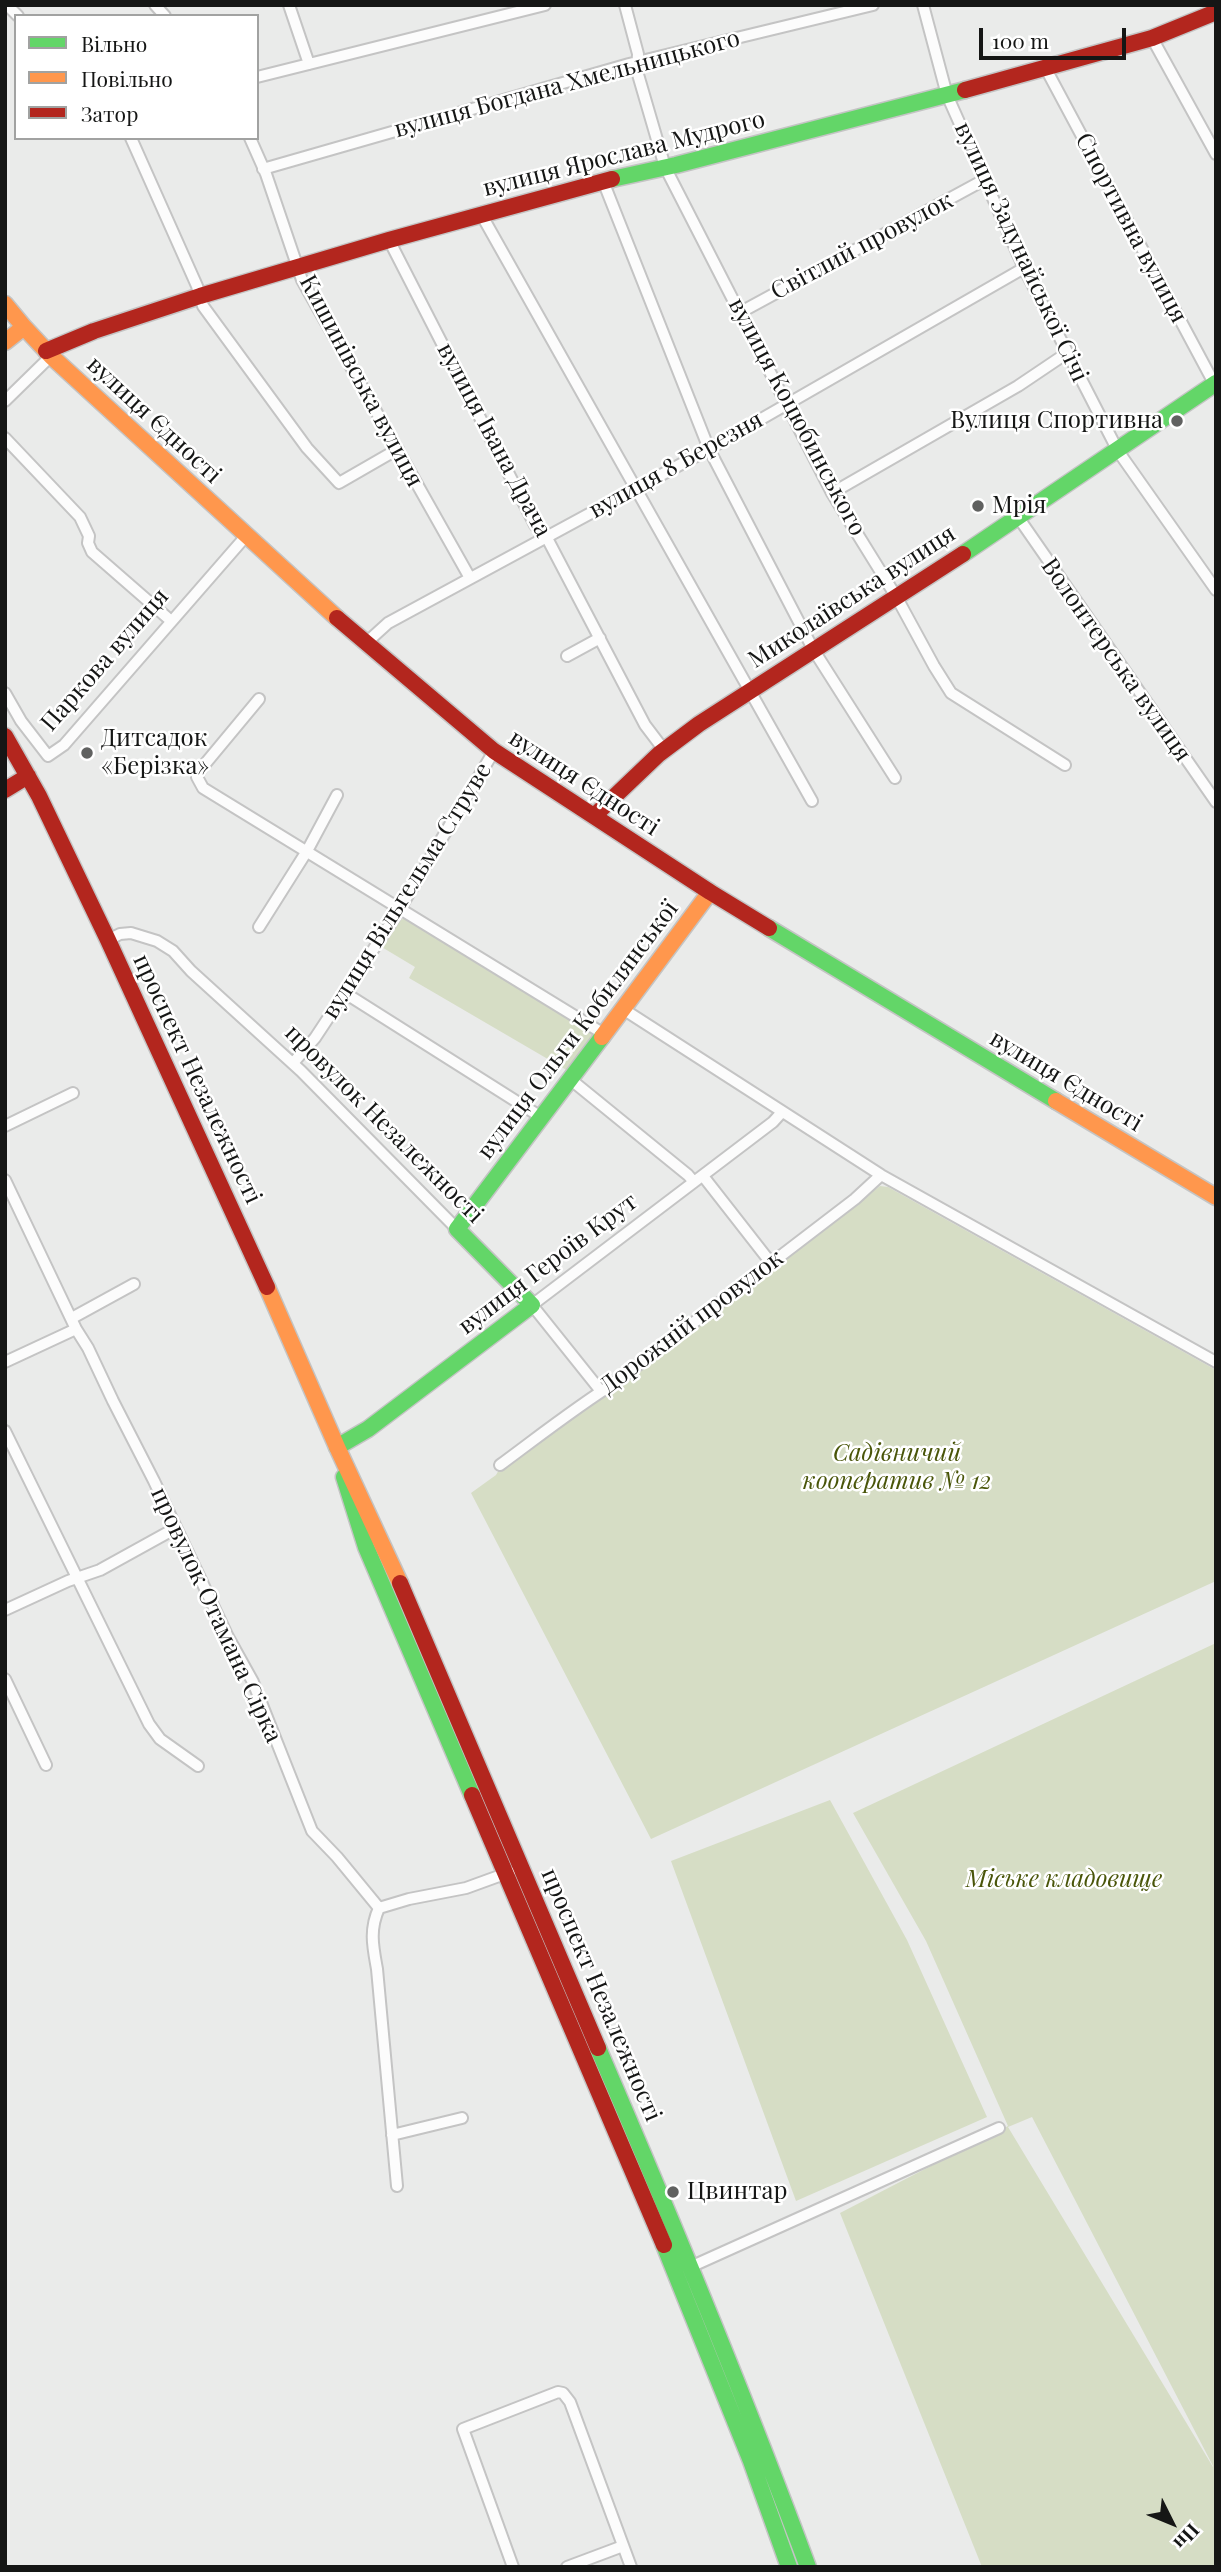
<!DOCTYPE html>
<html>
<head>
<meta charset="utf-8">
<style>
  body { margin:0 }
  #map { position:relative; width:1221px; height:2572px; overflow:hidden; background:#eaebea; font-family:"Playfair Display",serif }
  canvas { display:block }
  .frame { position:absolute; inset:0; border:7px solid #151615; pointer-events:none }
  .legend { position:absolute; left:14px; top:14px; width:245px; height:126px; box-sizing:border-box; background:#fff; border:2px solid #a1a2a1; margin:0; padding:9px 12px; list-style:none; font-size:21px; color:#151615 }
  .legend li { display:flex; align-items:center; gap:14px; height:35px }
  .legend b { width:35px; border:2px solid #a1a2a1 }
  .north { position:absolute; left:1137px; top:2488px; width:70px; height:70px; -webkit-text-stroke:5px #fff; paint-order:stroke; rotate:133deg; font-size:19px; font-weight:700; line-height:28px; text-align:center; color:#151615 }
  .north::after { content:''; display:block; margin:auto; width:24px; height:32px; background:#151615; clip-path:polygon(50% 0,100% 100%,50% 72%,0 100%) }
  .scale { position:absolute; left:979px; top:28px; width:147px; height:32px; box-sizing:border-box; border:4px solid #151615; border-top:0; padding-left:9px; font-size:21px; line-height:24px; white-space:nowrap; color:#151615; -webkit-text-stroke:5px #fff; paint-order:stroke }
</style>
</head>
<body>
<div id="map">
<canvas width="1221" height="2572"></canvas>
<div class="frame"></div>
<ul class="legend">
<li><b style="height:9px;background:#63d668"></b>Вільно</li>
<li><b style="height:9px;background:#ff974d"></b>Повільно</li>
<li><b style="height:9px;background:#b3261e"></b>Затор</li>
</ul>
<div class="north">Пн</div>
<div class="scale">100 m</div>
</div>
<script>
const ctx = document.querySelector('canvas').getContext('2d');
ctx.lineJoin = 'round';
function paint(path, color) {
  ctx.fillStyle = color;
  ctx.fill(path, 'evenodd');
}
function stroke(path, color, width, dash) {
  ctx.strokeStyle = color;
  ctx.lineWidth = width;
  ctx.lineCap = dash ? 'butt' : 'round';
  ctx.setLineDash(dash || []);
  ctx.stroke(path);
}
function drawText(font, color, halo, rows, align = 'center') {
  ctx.font = font + ' "Playfair Display",serif';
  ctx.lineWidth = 5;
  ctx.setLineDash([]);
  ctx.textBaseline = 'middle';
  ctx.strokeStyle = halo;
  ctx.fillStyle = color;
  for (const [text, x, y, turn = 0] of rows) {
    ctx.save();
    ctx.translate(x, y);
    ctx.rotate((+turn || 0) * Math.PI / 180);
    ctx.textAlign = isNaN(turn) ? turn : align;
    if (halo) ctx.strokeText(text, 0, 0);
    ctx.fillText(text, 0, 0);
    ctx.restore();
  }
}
const green = new Path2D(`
  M407,918L596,1031L570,1072L409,978L415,967L380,946L399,920Z
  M880,1186L888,1187L1216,1370V1581L651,1839L471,1493L496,1475L500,1468Z
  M1216,1643V2567H982L840,2213L1008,2126L926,1941L853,1813ZM1032,2117L1213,2466V2467L1008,2127Z
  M830,1800L907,1940L987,2117L796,2201L671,1861Z`);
const street = new Path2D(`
  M7,5L18,16
  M155,5L165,16
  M289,5L309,64
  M625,5L638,54L637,71L665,167L832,493L897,598L934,666L951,693L1065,765
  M923,5L947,95L1024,268L1118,451L1216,590
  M1152,38L1216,154
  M1046,69L1216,387
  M257,77L545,5
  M131,138L197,286L203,306L307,448L339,483L398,449
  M250,138L266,174L302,280L470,578
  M263,169L629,64L873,5
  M603,181L709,449L813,649L895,778
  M481,214L812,801
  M389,240L535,525L548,540L645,725L664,750
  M741,312L984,180
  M5,401L51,356
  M5,438L80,517L89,536L88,543L92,552L170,620
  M832,493L1018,386L1067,353
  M1018,517L1216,802
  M366,643L388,623L709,449L1024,268
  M567,656L600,638
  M5,693L21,721L48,756L64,745L246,536
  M259,699L200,770L197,777L203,788L604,1034
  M259,927L307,851L337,795
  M108,940L120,934L131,933L157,941L173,951L191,971L301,1071L457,1229
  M345,993L541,1117
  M623,1009L881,1175L1216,1362
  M293,1063L315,1038L398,912L494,751
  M570,1079L688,1175L694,1182
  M5,1126L73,1093
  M703,1176L771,1263
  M5,1180L76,1329L88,1348L113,1401L154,1481L228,1637L253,1682L312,1831L337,1857L379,1908
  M72,1318L134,1284
  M5,1362L76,1329
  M600,1390L532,1305L773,1122L782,1112
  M5,1431L149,1724L160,1739L198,1766
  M500,1465C538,1437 576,1407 616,1382L855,1199L881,1175
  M5,1610L68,1581L100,1570L176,1528
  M5,1679L46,1765
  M379,1908C369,1930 373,1947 377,1969L397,2186
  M379,1908L409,1899L466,1888L510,1872
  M392,2135L462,2118
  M688,2268L999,2128
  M513,2567L463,2429L558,2392L563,2393L570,2402L631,2567
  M567,2567L623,2546`);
const fast = new Path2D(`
  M612,179L676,165L965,90
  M963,554L1216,383
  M769,928L1056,1101
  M337,1447L368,1429L532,1305L457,1229L602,1037
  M344,1477L366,1547L472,1795
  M598,2048C672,2220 743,2392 808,2567
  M664,2245L751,2461L789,2567`);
const slow = new Path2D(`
  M5,304L24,327L5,342
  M24,327L51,356L337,618
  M602,1037L710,892
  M1056,1101L1216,1197
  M267,1287L337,1447L400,1583`);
const jam = new Path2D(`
  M965,90L1152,38L1216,12
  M46,351L94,331L200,296L389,240L612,179
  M337,618L494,751L710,892L769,928
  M5,736L39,796L108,940L267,1287
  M5,790L28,776
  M594,816L659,754L699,724L963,554
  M400,1583L598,2048
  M472,1795L664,2245`);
const markers = [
  [1177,421,7,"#606160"],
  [978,506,7,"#606160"],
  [87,753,7,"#606160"],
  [673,2192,7,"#606160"]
];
const streetNames = [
  ["вулиця Богдана Хмельницького",567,84,-15],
  ["вулиця Ярослава Мудрого",624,154,-14],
  ["Спортивна вулиця",1131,228,62],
  ["Світлий провулок",862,246,-28],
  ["вулиця Задунайської Січі",1021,252,65],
  ["Кишинівська вулиця",361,381,62],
  ["вулиця Коцюбинського",797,417,62],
  ["вулиця Єдності",154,420,43],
  ["вулиця Івана Драча",494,440,62],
  ["вулиця 8 Березня",676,465,-29],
  ["Миколаївська вулиця",852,597,-33],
  ["Паркова вулиця",105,660,-49],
  ["Волонтерська вулиця",1116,660,55],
  ["вулиця Єдності",584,783,33],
  ["вулиця Вільгельма Струве",407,891,-58],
  ["вулиця Ольги Кобилянської",578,1030,-53],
  ["проспект Незалежності",197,1079,65],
  ["вулиця Єдності",1066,1081,31],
  ["провулок Незалежності",384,1124,45],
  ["вулиця Героїв Крут",548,1264,-37],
  ["Дорожній провулок",692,1322,-37],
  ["провулок Отамана Сірка",216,1615,65],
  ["проспект Незалежності",601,1995,67]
];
const poiNames = [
  ["Вулиця Спортивна",1163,421,"right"],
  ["Мрія",992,506],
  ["Дитсадок",101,739],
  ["«Берізка»",101,767],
  ["Цвинтар",687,2192]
];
const parkNames = [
  ["Садівничий",897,1454],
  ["кооператив № 12",897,1482],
  ["Міське кладовище",1064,1880]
];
paint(green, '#d6ddc5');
stroke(street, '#c4c4c4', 14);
stroke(fast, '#c4c4c4', 19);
stroke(slow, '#c4c4c4', 19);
stroke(jam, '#c4c4c4', 19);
stroke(street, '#fcfcfc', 10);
stroke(fast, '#63d668', 16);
stroke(slow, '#ff974d', 16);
stroke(jam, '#b3261e', 16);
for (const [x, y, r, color] of markers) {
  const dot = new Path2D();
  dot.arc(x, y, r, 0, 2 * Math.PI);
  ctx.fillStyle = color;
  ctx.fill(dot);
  stroke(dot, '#fff', 2.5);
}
drawText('24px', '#151615', '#fff', streetNames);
drawText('24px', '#151615', '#fff', poiNames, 'left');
drawText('italic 24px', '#495509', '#fff', parkNames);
</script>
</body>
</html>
